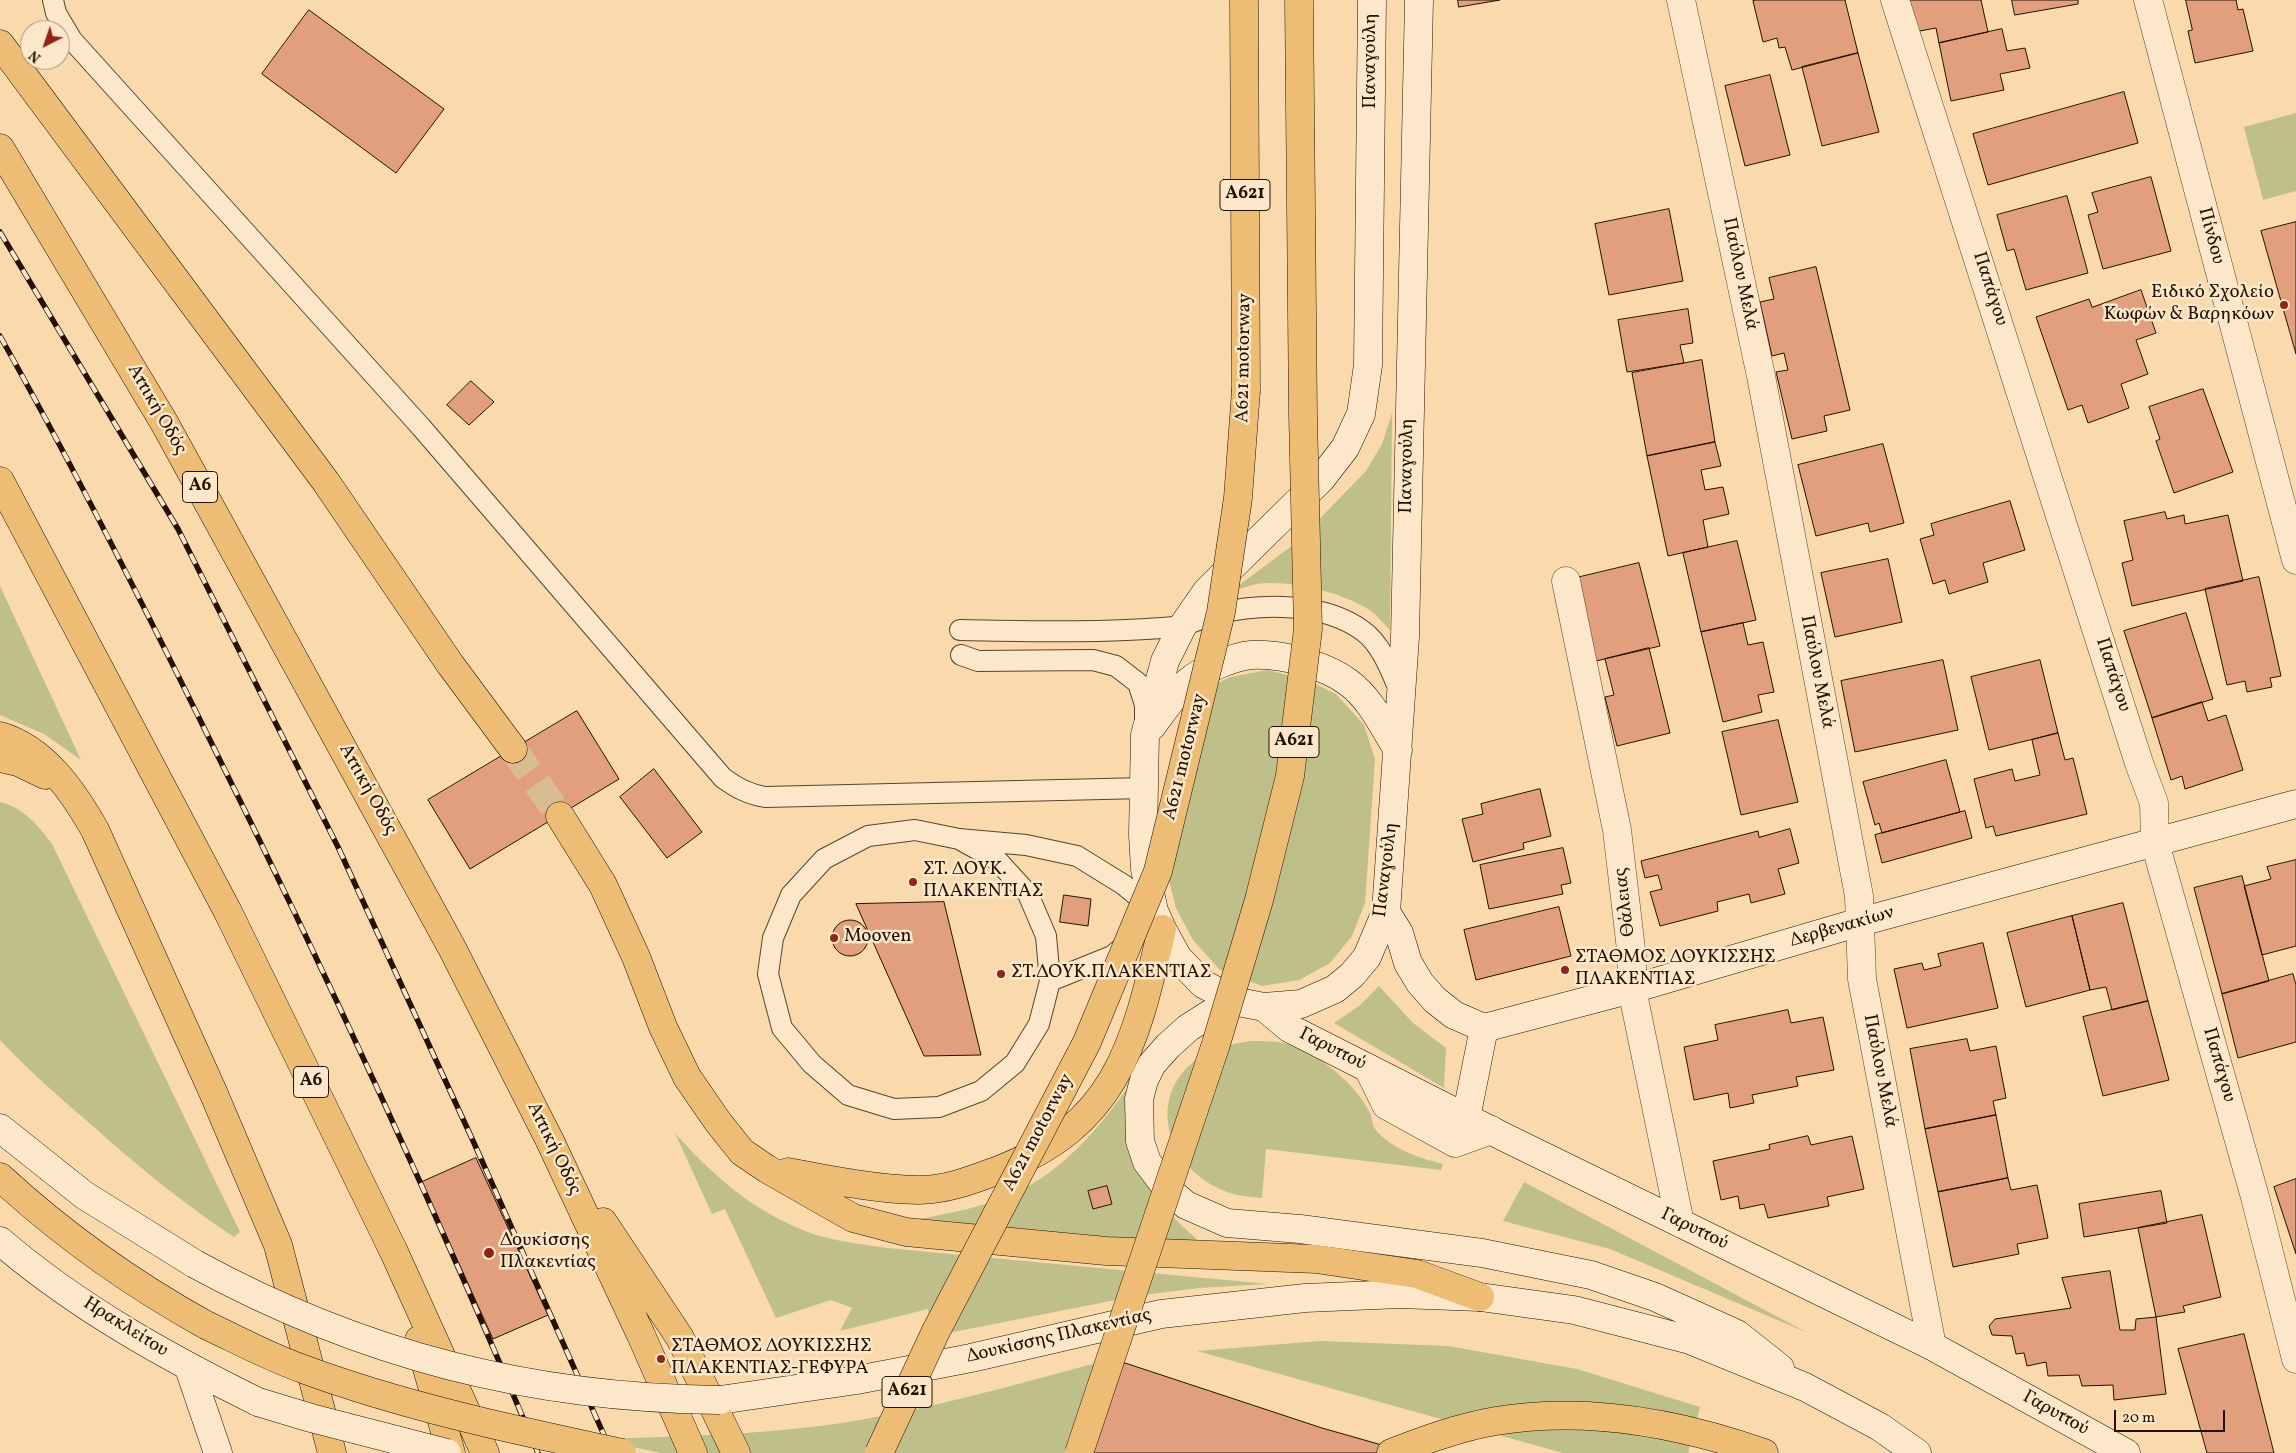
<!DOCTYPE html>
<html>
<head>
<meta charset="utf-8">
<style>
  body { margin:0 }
  #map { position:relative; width:2296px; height:1453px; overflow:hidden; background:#fadaad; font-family:Vollkorn,serif }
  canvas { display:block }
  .north { position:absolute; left:20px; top:20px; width:50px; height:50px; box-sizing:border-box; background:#fce7ca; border:1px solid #a69179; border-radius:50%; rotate:221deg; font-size:14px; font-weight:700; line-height:20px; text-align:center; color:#251100 }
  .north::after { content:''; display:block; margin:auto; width:18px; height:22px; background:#8f2418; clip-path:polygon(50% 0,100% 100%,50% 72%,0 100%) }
  .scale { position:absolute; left:2114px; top:1410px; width:111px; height:22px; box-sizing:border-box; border:2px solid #251100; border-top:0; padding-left:6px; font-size:15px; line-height:18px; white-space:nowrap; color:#251100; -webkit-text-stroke:4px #fce7ca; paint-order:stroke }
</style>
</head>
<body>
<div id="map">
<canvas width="2296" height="1453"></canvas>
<div class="north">N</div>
<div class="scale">20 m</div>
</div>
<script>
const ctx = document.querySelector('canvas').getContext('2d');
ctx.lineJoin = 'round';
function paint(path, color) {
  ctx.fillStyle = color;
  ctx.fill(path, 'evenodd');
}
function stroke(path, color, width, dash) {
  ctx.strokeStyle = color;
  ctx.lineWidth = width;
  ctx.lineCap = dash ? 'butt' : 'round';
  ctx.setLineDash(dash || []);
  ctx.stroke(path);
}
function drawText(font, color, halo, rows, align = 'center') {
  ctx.font = font + ' Vollkorn,serif';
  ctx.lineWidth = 5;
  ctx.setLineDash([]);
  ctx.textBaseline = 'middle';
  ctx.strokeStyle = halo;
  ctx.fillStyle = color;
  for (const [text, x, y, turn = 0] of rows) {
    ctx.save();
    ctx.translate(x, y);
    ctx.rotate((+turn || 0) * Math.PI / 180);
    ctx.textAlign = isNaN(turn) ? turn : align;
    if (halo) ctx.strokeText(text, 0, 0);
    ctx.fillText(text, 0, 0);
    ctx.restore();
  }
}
const green = new Path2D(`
  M2296,113V191L2263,200L2244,127Z
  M1392,413L1390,630C1384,624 1378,616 1371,611C1343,592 1289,579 1256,584C1248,586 1239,589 1230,592L1297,542L1366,471L1382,444Z
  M0,586L81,760L44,734L0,715Z
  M1268,670L1309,681L1336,694L1364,725L1375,759L1365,903L1352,936L1330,963L1299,980L1262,986L1220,970L1193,940L1176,908L1168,877V811L1178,727L1198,693L1230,677Z
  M0,802C24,808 38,825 52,844L240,1232L234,1237C182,1203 133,1162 87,1121C57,1095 27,1069 0,1040Z
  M1379,986L1413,1023L1446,1048L1444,1088L1334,1023L1359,1006Z
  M1252,1041C1262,1041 1273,1041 1283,1043C1315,1050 1353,1081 1369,1111C1372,1116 1372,1124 1375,1129C1391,1149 1419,1158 1443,1164L1441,1170L1266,1149L1262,1198C1246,1197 1232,1195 1218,1188C1169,1165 1147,1101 1192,1063C1208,1048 1231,1044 1252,1041Z
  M1136,1076L1162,1203L1177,1221L1207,1249L912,1220C949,1214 989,1206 1023,1189C1071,1164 1106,1119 1136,1076ZM1107,1186L1112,1204L1093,1208L1088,1191Z
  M675,1133C713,1176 751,1209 805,1231C831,1241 860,1244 887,1248L1268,1284L1199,1288L1136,1296L923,1338L931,1329L928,1309L840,1331L852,1308L831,1300L776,1318L725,1209L712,1214Z
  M1524,1182L1808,1333L1610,1249L1503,1221Z
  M1320,1341L1448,1346L1577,1369L1700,1407L1688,1453H1563L1197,1351Z
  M1100,1362L1070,1453H660L597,1439C682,1436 769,1435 854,1421C937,1407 1018,1384 1100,1362Z`);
const building = new Path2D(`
  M1458,0H1500L1459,7Z
  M1757,0H1845L1858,53L1792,70L1785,47L1779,48L1777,38L1763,42L1753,1Z
  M1907,0H1981L1988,32L1939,43L1936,28L1914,32Z
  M2012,0H2078V4L2015,15Z
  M2186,0H2236L2238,10L2243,9L2253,51L2195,63L2188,31L2192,30Z
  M309,10L444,109L396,173L262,74Z
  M2002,29L2007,51L2025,48L2030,68L2000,74L2004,90L1951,101L1939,43Z
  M1858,53L1879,132L1822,146L1802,67Z
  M1770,75L1790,155L1745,166L1725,86Z
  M2124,92L2138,143L1988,185L1973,134Z
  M2151,177L2171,251L2103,269L2088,215L2098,212L2092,193Z
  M2067,196L2088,273L2026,290L2014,249L2007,251L1997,215Z
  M1669,209L1683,281L1609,295L1595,224Z
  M2296,222V354L2261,231Z
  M1816,267L1850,410L1824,416L1827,431L1792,439L1776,372L1788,370L1784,353L1772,356L1760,302L1774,299L1769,278Z
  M2141,290L2156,333L2136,340L2148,374L2121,384L2129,408L2088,423L2082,405L2068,410L2036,317L2089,299L2092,307Z
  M1688,309L1693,343L1680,345L1684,363L1627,372L1618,320Z
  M1702,360L1715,442L1647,456L1632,373Z
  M471,381L494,402L469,425L447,405Z
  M2203,389L2233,472L2174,493L2156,441L2160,439L2149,407Z
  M1715,442L1721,466L1701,470L1705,490L1723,487L1729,514L1703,520L1708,547L1668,556L1647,456Z
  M1883,444L1904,523L1870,532L1868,523L1816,536L1798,465Z
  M2010,501L2025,550L1983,563L1988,582L1949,594L1945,580L1933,584L1920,539L1934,535L1931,524Z
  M2165,512L2167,519L2184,515L2185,524L2228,515L2243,581L2132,606L2122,563L2133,560L2124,521Z
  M1737,541L1756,620L1701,632L1683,553Z
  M1888,559L1902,622L1835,637L1821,573Z
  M1639,563L1660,646L1596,661L1576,578Z
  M2259,577L2281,676L2270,678L2272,687L2247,692L2245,681L2227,685L2205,589Z
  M2186,613L2213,699L2152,718L2124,631Z
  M1743,623L1748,645L1763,642L1774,692L1758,695L1762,712L1723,722L1701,632Z
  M1649,648L1670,733L1617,746L1605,697L1614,695L1605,659Z
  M1943,660L1958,730L1855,752L1841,681Z
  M2040,660L2058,733L1989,750L1971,677Z
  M2202,702L2208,721L2226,715L2243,770L2185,789L2182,776L2171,780L2152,718Z
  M577,711L619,779L470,869L428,800Z
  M1778,720L1798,802L1741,815L1722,732Z
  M2058,733L2065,760L2073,758L2087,814L1996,836L1993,826L1986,828L1974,779L2012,769L2015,781L2040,775L2032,740Z
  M1946,760L1960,812L1882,833L1879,823L1875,825L1863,782Z
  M654,769L702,832L667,858L620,797Z
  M1540,789L1551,836L1523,843L1524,849L1473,862L1462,819L1483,814L1481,804Z
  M1965,811L1972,838L1882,863L1875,835Z
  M1790,829L1799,863L1778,869L1785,894L1751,903L1749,894L1717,902L1718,911L1660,926L1650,892L1662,889L1658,875L1645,878L1641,861L1758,831L1759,837Z
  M1563,848L1571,883L1561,885L1563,894L1489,909L1480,865Z
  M2296,860V946L2262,955L2244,886L2271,879L2267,867Z
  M2242,876L2269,981L2222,994L2194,888Z
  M1064,895L1091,899L1088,926L1060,922Z
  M944,902L981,1055L924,1056L856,904Z
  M2123,903L2148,1001L2112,1010L2106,987L2090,990L2072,916Z
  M1559,907L1571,956L1476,980L1464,930Z
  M2072,916L2090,990L2026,1007L2007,933Z
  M832 938a18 18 0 1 1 36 0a18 18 0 1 1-36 0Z
  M1983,943L1998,1008L1907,1028L1894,969L1922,963L1924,970L1941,966L1938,954Z
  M2293,974L2296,985V1042L2238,1058L2222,994Z
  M2148,1001L2169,1080L2103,1096L2083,1017Z
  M1788,1010L1791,1023L1823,1017L1834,1070L1796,1077L1798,1086L1752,1095L1754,1103L1730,1108L1728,1093L1694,1100L1684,1047L1718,1040L1715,1025Z
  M1967,1039L1970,1051L1996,1046L2006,1098L1993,1101L1996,1115L1925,1129L1910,1049Z
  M1996,1115L2008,1178L1938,1192L1925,1129Z
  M1808,1136L1811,1145L1852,1136L1864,1189L1827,1197L1829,1206L1768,1218L1764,1204L1740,1209L1738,1196L1721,1200L1713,1161L1770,1149L1769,1145Z
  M476,1158L548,1315L493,1339L422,1182Z
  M2008,1178L2011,1190L2037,1185L2048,1238L2017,1244L2019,1254L1953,1267L1938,1192Z
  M2296,1179V1254L2274,1187Z
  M1107,1186L1112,1204L1093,1209L1088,1191Z
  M2161,1191L2167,1223L2084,1237L2079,1204Z
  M2202,1215L2221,1297L2183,1306L2185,1312L2156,1317L2138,1228Z
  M2110,1271L2120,1330H2135L2136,1319L2156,1317L2166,1394L2114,1400L2113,1385L2082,1386L2079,1375L2048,1376L2046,1362L2027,1366L2024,1353L2016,1354L2012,1336L1992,1335L1989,1326L1995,1319L2071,1308L2062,1278Z
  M2244,1334L2274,1453H2207L2178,1349Z
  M1122,1362L1322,1428L1410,1453H1090Z`);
const highwayTunnel = new Path2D(`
  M513,749L560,816`);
const lane = new Path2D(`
  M53,0L56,13L72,40L421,427L723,778C737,788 748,794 765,797L1145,788
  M960,630C1027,631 1095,633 1162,628C1185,627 1195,620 1216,614C1261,603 1324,602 1363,631C1382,645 1391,671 1400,692
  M961,655L978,661L1093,660L1116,666L1138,683L1145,705V720
  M959,839L997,860L1028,894L1046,936L1050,981L1039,1024L1015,1063L981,1091L939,1107L894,1109L848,1095L812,1064L782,1028L768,974L773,938L791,895L824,859L868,836L915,830L959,839L1026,845L1077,856L1124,885L1154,910
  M1050,981L1112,956L1129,942`);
const street = new Path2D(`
  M1681,0L1761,376L1859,896L1862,979L1932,1346
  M1895,0L2139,763L2154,803L2155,843L2255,1197L2296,1359
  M2148,0L2296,560
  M1566,581L1617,830L1632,958V989L1680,1223
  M1368,1068L1386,1105L1455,1143L1491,1130`);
const secondary = new Path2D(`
  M1372,0L1368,365L1361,414L1345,448L1321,479L1207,591L1182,627L1165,661L1145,735L1143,835L1145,869L1154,911L1162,929L1178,958L1203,984L1238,1002L1264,1007L1301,1004L1335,989L1352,975L1367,957L1386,912L1405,637L1419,0
  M1152,726C1163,711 1174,694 1188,682C1201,670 1233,657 1251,655C1280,653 1326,665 1349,683C1371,699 1384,728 1398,750
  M1386,912L1399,933L1408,963L1420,983L1435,1000L1454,1015L1484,1028L1632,989L1860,922L2296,804
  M1238,1002L1210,1014L1188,1028L1168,1046L1152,1064L1144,1080L1139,1099L1140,1141L1147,1162L1169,1191L1186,1205L1227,1223L1300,1229L1482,1253L1591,1275L1655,1297L1737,1334L1780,1368
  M1264,1007L1289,1028L1504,1137L1932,1346L2126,1453
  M1466,1118L1484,1028
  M0,1128L84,1195L195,1264
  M0,1241C77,1307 167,1357 258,1402
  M189,1368L218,1453
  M720,1400L857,1380L971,1358L1161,1314L1305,1298L1400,1294L1480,1297L1574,1310L1690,1340L1805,1387L1880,1427L1917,1453`);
const highway = new Path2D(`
  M1244,0L1246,390
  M0,44L326,482L450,664L513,749
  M0,148L165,424L452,948L550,1141L641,1335L693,1453
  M0,481L228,912L394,1252L485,1453
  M0,736C44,749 73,791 95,830L213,1092L278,1245L332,1453
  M0,758L18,762L45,775
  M560,816L603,885L636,957L663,1027L687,1077L718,1122L742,1152L767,1169L853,1218L906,1232L1106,1251L1316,1259L1417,1274L1480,1297
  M788,1172C831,1180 875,1189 919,1190C946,1190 972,1180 996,1171C1118,1125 1135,1044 1162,929
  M0,1177C63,1235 132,1284 206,1325
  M603,1222L680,1338L736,1453
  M419,1340L451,1453
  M1391,1453C1425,1440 1460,1427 1496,1421C1586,1406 1679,1423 1764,1453`);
const rail = new Path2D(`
  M0,232L178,529L338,847L474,1143L612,1453
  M0,336C73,466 141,600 207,734C325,970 436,1210 538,1453`);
const secondaryBridge = new Path2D(`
  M195,1264C362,1355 530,1398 720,1400
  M258,1402L311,1418L447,1453`);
const highwayBridge = new Path2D(`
  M206,1325C238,1340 269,1357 303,1369C406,1407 515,1430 622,1453
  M879,1453L936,1331L1087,1042L1158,871L1221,612L1238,498L1246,390
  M1079,1453L1216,1044L1259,900L1290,776L1308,629L1303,415L1299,0`);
const markers = [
  [2284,305,5,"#8f2418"],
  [913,882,5,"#8f2418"],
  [834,938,5,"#8f2418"],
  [1565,970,5,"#8f2418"],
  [1001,974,5,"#8f2418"],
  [489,1253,6,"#8f2418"],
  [661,1359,5,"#8f2418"]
];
const shields = [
  [1245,195,50],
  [200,487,35],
  [1294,742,50],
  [311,1082,35],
  [907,1392,50]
];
const shieldNames = [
  ["Α621",1245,195],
  ["Α6",200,487],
  ["Α621",1294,742],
  ["Α6",311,1082],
  ["Α621",907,1392]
];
const streetNames = [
  ["Παναγούλη",1372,61,-90],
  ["Πίνδου",2210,236,75],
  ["Παύλου Μελά",1739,274,78],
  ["Παπάγου",1989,289,72],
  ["A621 motorway",1245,358,-89],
  ["Αττική Οδός",156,410,60],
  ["Παναγούλη",1408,466,-89],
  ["Παύλου Μελά",1816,672,79],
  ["Παπάγου",2112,675,72],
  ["A621 motorway",1186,757,-76],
  ["Αττική Οδός",367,790,61],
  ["Παναγούλη",1387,870,-83],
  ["Θάλειας",1626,902,-97],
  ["Δερβενακίων",1842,928,-16],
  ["Γαρυττού",1332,1050,27],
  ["Παπάγου",2218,1065,74],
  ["Παύλου Μελά",1879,1071,79],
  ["A621 motorway",1039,1133,-62],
  ["Αττική Οδός",553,1149,64],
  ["Γαρυττού",1694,1230,26],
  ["Ηρακλείτου",125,1328,32],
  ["Δουκίσσης Πλακεντίας",1059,1337,-13],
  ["Γαρυττού",2055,1414,29]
];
const poiNames = [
  ["Ειδικό Σχολείο",2274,294,"right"],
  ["Κωφών & Βαρηκόων",2274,316,"right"],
  ["ΣΤ. ΔΟΥΚ.",923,871],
  ["ΠΛΑΚΕΝΤΙΑΣ",923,893],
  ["Mooven",844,938],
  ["ΣΤΑΘΜΟΣ ΔΟΥΚΙΣΣΗΣ",1575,959],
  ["ΠΛΑΚΕΝΤΙΑΣ",1575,981],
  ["ΣΤ.ΔΟΥΚ.ΠΛΑΚΕΝΤΙΑΣ",1011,974],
  ["Δουκίσσης",500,1242],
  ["Πλακεντίας",500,1264],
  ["ΣΤΑΘΜΟΣ ΔΟΥΚΙΣΣΗΣ",671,1348],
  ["ΠΛΑΚΕΝΤΙΑΣ-ΓΕΦΥΡΑ",671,1370]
];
paint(green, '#bfbf89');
paint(building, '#e29f7e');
stroke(building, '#251100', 1);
stroke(highwayTunnel, '#dabc93', 28, [28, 14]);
stroke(lane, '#5a432b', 22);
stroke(street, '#5a432b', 29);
stroke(secondary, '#251100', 29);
stroke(highway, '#251100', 29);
stroke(lane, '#fce7ca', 20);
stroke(street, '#fce7ca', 28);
stroke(secondary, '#fce7ca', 28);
stroke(highway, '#edbd76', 28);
stroke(rail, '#251100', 5.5);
stroke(rail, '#fce7ca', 4, [11]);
stroke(secondaryBridge, '#251100', 29, []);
stroke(highwayBridge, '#251100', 29, []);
stroke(secondaryBridge, '#fce7ca', 28);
stroke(highwayBridge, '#edbd76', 28);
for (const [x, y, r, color] of markers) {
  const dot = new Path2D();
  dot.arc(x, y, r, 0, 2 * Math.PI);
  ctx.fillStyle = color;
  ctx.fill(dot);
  stroke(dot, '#fce7ca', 2);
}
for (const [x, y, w] of shields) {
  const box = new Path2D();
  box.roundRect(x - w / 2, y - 15.5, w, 31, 4);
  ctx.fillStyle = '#fce7ca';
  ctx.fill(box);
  stroke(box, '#251100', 1);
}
drawText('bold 18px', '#251100', null, shieldNames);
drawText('19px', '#251100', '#fce7ca', streetNames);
drawText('19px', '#251100', '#fce7ca', poiNames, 'left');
</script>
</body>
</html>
